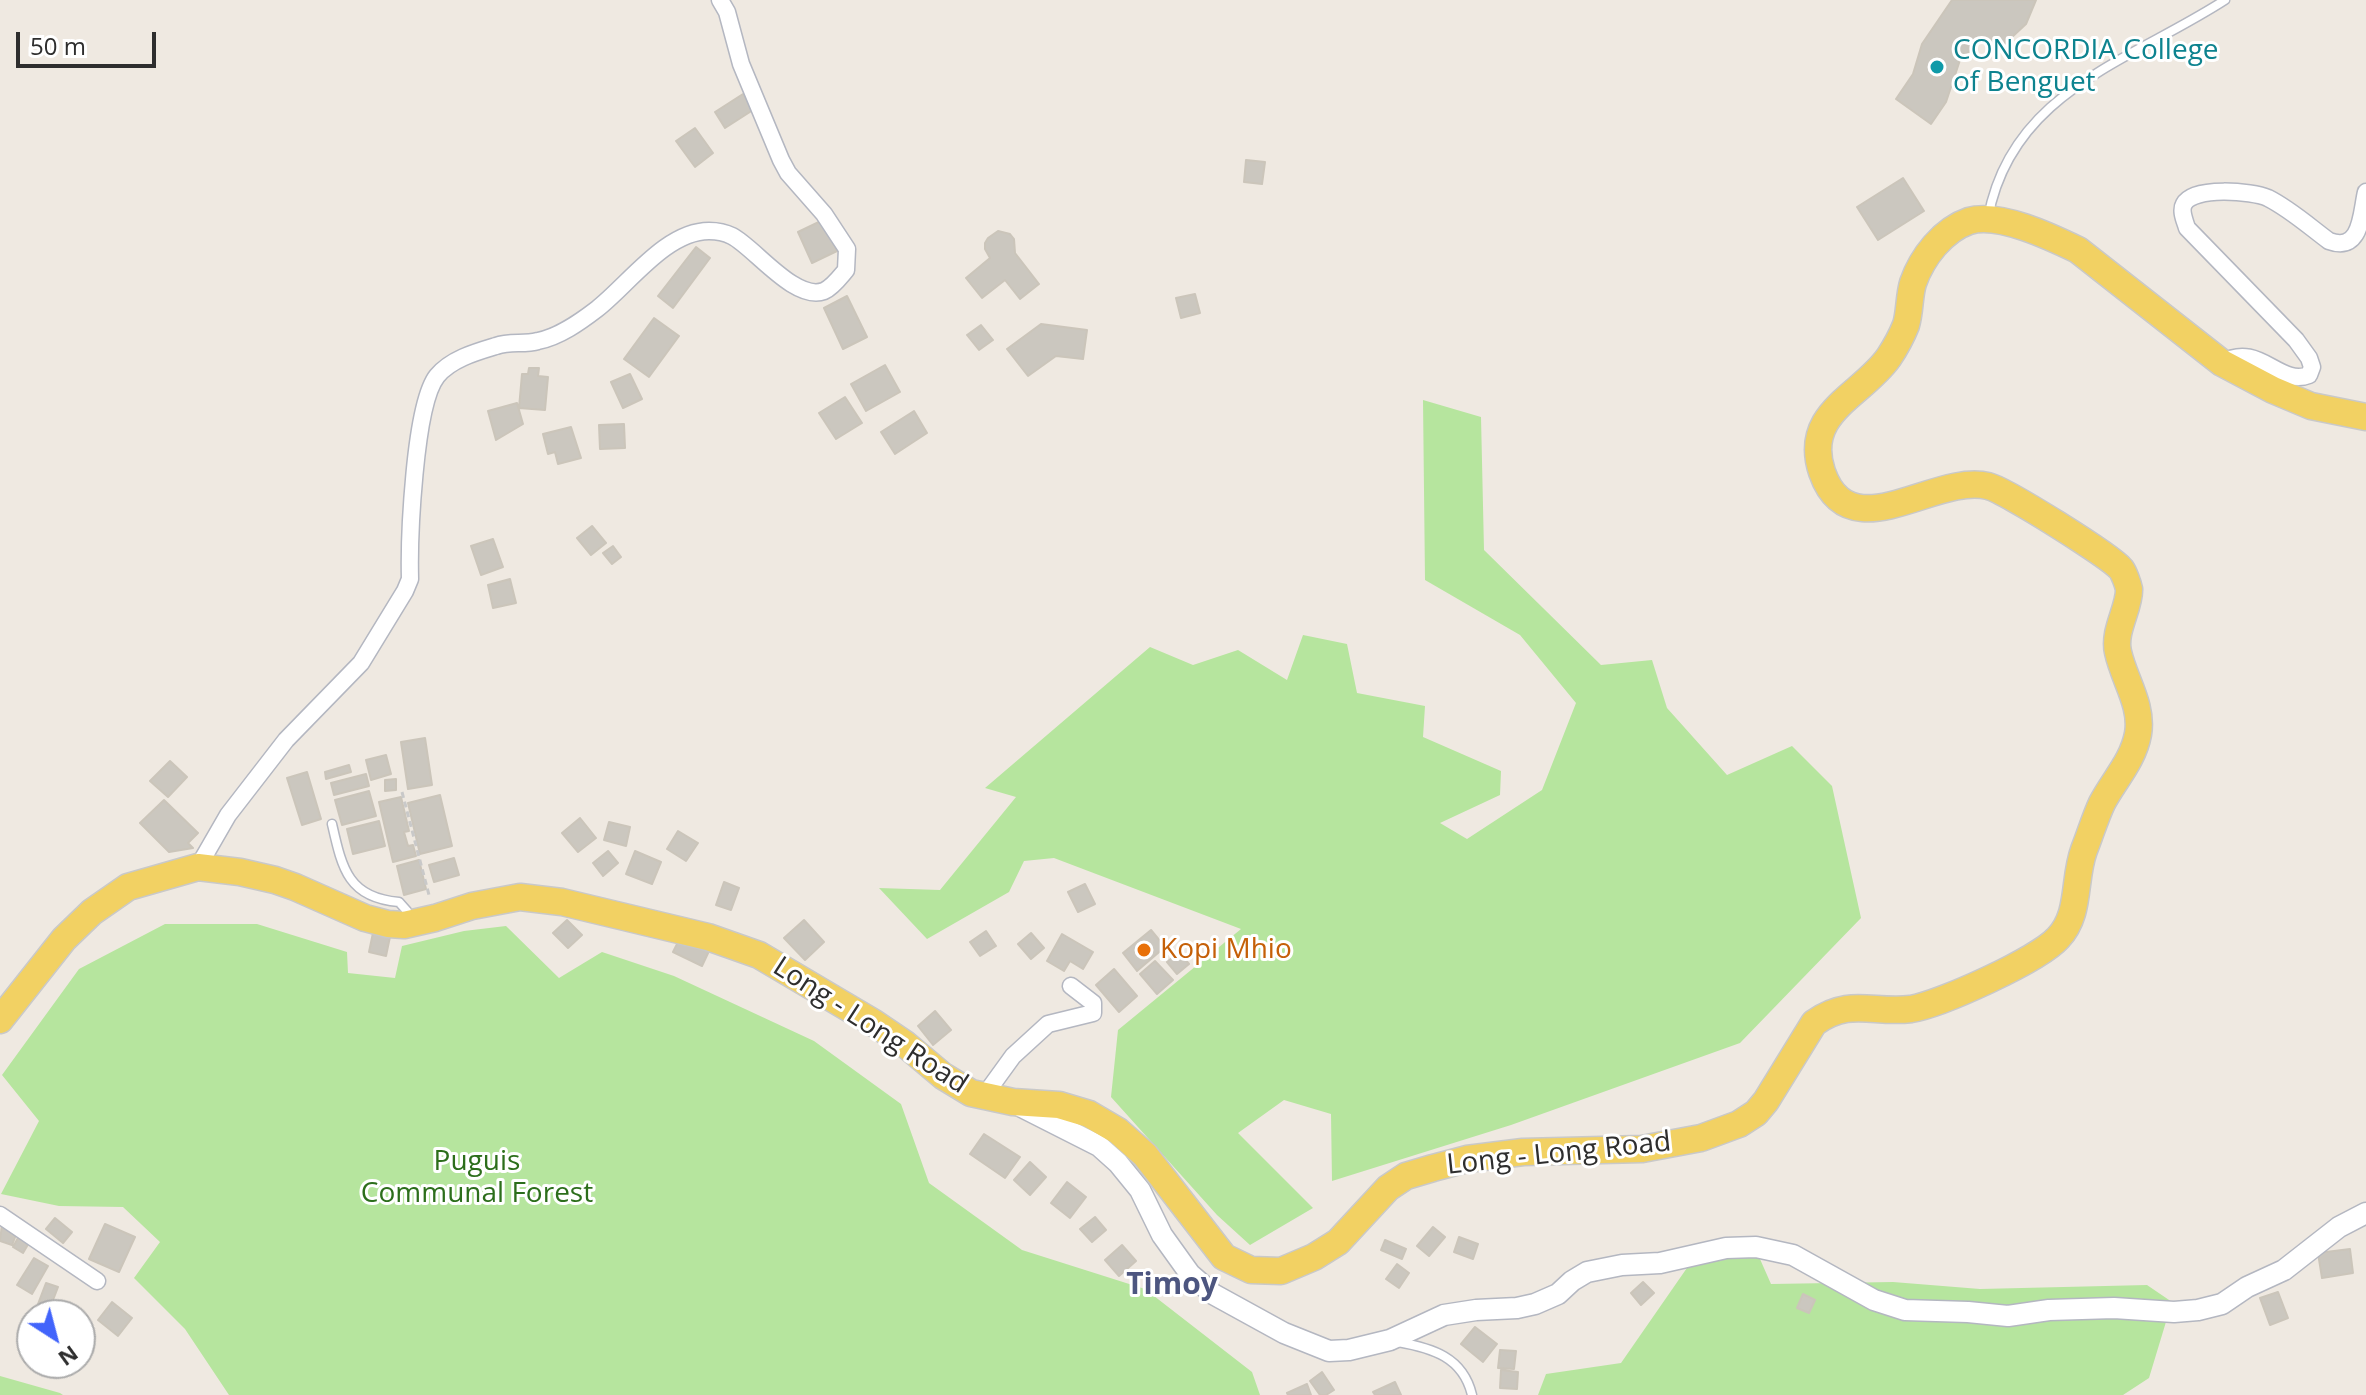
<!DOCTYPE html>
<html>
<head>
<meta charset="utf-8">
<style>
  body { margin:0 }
  #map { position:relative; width:2366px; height:1395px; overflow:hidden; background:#efe9e1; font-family:"Open Sans",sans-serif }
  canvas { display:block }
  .north { position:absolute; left:16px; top:1299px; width:80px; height:80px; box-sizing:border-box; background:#fff; border:2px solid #ababab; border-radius:50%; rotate:144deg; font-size:22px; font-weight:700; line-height:32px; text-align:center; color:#2e2e2e }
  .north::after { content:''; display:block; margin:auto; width:28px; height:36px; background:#4264fb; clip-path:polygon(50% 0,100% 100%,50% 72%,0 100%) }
  .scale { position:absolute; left:16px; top:32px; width:140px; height:36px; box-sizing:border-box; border:4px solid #2e2e2e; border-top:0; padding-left:10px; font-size:24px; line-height:28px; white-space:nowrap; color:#2e2e2e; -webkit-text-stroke:6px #fff; paint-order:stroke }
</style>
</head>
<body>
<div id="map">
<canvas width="2366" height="1395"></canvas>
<div class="north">N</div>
<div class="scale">50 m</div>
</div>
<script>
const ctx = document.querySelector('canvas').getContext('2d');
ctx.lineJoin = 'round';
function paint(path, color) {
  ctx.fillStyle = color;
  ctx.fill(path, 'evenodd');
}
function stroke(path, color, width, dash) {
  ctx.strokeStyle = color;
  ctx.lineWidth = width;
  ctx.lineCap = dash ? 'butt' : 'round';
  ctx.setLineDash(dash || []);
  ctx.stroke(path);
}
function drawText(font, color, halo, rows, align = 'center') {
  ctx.font = font + ' "Open Sans",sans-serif';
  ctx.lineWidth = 6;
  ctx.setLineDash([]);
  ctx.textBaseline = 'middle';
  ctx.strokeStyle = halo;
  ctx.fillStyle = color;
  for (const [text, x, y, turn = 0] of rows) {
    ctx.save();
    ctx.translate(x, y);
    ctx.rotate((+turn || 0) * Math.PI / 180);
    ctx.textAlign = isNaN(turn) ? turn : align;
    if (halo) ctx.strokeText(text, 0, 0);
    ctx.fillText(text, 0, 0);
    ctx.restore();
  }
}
const green = new Path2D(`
  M1423,400L1481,417L1484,550L1601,665L1652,660L1667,708L1727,775L1792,746L1832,786L1861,918L1740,1043L1511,1125L1332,1181L1331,1114L1284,1100L1238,1133L1313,1208L1250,1245L1217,1215L1111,1097L1118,1030L1241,929L1054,858L1024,861L1009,892L927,939L879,888L940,890L1016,797L985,788L1150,647L1193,665L1238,650L1287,680L1303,635L1347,644L1357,693L1425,706L1423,737L1501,771L1500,795L1440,823L1467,839L1542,790L1576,703L1520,635L1425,580Z
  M165,924H257L347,952L348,973L395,978L402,946L464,931L506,926L559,978L602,952L674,976L814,1041L901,1104L929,1183L1022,1250L1145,1289L1252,1372L1260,1395H229L185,1329L134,1278L160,1242L123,1207L59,1206L1,1194L39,1121L2,1075L79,969Z
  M1756,1250L1771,1284L1893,1282L1980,1289L2147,1285L2172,1302L2149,1378L2123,1395H1538L1546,1374L1621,1363L1689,1265Z
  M0,1376L60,1393L63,1395H0Z`);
const building = new Path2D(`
  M1952,0H2036L2026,24L1996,52L1985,37L1960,60L1946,102L1931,124L1896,99L1913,74L1922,44Z
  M743,94L753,110L725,128L715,112Z
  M695,128L713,153L695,167L676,141Z
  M1246,160L1265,162L1262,184L1244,182Z
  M1903,178L1924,211L1878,240L1857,207Z
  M823,220L837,251L812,263L798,232Z
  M998,231L1010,234L1014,239L1015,253L1039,284L1020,299L1005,280L982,298L966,278L990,258L985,249V243L988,238Z
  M696,247L710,258L673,308L658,296Z
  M1195,294L1200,313L1181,318L1176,298Z
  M847,296L867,337L843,349L824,308Z
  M654,318L679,336L649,377L624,359Z
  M1041,324L1087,330L1083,359L1056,356L1028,376L1007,349Z
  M981,325L993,340L979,350L967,335Z
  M885,365L900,392L866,411L851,384Z
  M529,368H539L538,376L548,377L545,410L519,408L522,374H528Z
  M630,374L642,399L623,408L611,382Z
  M845,397L862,423L836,439L819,413Z
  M517,403L523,424L496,440L488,411Z
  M914,411L927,433L895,454L881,432Z
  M624,424L625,448L600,449L599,425Z
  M571,427L581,458L558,464L555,452L548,454L543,434Z
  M592,526L606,543L591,555L577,538Z
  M493,539L503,567L481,575L471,546Z
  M613,546L621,557L612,564L603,553Z
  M510,579L516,603L493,608L488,585Z
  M425,738L432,785L408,789L401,742Z
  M386,755L391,774L371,780L366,760Z
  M170,761L187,777L168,797L150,781Z
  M349,765L351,772L326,779L325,772Z
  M307,772L321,819L302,825L287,778Z
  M366,774L369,786L334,795L331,783Z
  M396,779V790L385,791V780Z
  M369,791L376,816L342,825L335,800Z
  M440,795L452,846L420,854L408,803Z
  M401,797L409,831L404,832L408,846L413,845L416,856L393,862L379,802Z
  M164,800L198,833L188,843L193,848L169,852L140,823Z
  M580,818L596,838L578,852L562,833Z
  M379,821L385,846L353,854L347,829Z
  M609,822L630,827L626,846L604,840Z
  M678,831L698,843L686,861L667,849Z
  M608,851L618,863L603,876L593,863Z
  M635,851L661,862L652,884L626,874Z
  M454,858L459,875L434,882L429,865Z
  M419,860L426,889L404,895L397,866Z
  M724,882L739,888L731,910L716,905Z
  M1085,884L1095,904L1078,912L1068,892Z
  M567,920L582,935L568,948L553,933Z
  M804,920L824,942L805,960L784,938Z
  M374,928L391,932L386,956L369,952Z
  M1151,930L1165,947L1137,971L1123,953Z
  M986,931L996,946L980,956L970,942Z
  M1031,933L1044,948L1031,959L1018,944Z
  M1062,934L1093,952L1083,969L1070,961L1064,971L1047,961Z
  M680,938L709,951L702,966L673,952Z
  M1179,952L1189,964L1177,974L1167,962Z
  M1155,961L1173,980L1157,994L1140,974Z
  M1114,969L1137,996L1119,1012L1096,985Z
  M935,1011L951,1030L933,1045L918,1026Z
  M984,1134L1020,1157L1005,1178L970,1154Z
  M1030,1162L1046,1177L1030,1195L1014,1180Z
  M1067,1182L1086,1197L1070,1218L1051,1203Z
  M1095,1217L1106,1230L1092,1242L1080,1229Z
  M55,1218L72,1232L63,1243L46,1229Z
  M2,1224L18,1230L12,1245L0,1241Z
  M105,1224L135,1237L119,1272L89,1259Z
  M1433,1227L1445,1237L1429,1256L1417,1246Z
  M19,1236L30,1241L23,1253L13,1247Z
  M1459,1237L1478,1244L1473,1259L1454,1252Z
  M1385,1240L1406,1249L1402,1259L1381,1250Z
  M1122,1245L1136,1261L1119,1276L1105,1260Z
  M2350,1249L2353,1273L2322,1278L2318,1253Z
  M34,1258L48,1266L32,1294L17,1285Z
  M1397,1264L1409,1273L1399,1288L1386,1279Z
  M1643,1282L1654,1293L1641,1305L1631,1293Z
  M46,1283L58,1287L50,1308L38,1304Z
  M2278,1292L2288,1318L2270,1325L2260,1298Z
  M1803,1294L1815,1300L1809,1313L1797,1308Z
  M112,1302L132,1318L118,1336L98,1320Z
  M1475,1327L1497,1344L1483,1362L1461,1344Z
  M1500,1350L1516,1351L1514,1369L1498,1368Z
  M1501,1370L1518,1372L1517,1389L1500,1388Z
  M1322,1372L1334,1390L1326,1395H1320L1310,1381Z
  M1395,1382L1401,1395H1375L1373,1392Z
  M1307,1384L1311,1395H1288L1287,1393Z`);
const path = new Path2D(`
  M402,792L429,895`);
const service = new Path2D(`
  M1988,218C2011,91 2131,61 2225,0
  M332,824C342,868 348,898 399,902L407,911L409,919
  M1398,1342C1432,1348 1463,1357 1472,1395`);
const minor = new Path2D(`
  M2222,363C2259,341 2279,387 2309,375L2312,367L2309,358L2296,340L2187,228C2185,221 2180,211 2184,204C2193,186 2252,191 2268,198C2290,209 2310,227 2329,241C2362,253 2361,213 2366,192
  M198,867L228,815L286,740L361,663L405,591L410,579C409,540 414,405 437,376C451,359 476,352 496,346C510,341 524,345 538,341C559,337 580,322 597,309C629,284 666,231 709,231C716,231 726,233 732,236C754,247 795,302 824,291C833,287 840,277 846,270L847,249L824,214L788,173L781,160L741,64L727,12L720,0
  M984,1096L1013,1056L1048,1024L1093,1013V1003L1071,986
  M0,1215L97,1281`);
const tertiary = new Path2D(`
  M1020,1106L1099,1146L1118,1163L1140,1190L1162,1235L1190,1274L1213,1294L1284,1333L1329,1351L1349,1350L1390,1340L1444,1315L1476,1310L1517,1308L1535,1304L1558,1294L1572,1281L1587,1272L1622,1265L1660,1263L1726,1248L1756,1247L1793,1255L1874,1300L1905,1310L1968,1312L2008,1316L2049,1310L2114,1308L2174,1312L2198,1310L2222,1304L2247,1287L2284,1270L2339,1227L2366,1213`);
const primary = new Path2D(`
  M0,1020L64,939L92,912L128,887L198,867L240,872L275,880L295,887L365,918L388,924L404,925L435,918L472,906L520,897L562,902L708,937L759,955L874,1023L905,1044L943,1076L971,1093L1013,1102L1059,1105L1089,1114L1118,1131L1145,1155L1224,1257L1251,1270L1281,1271L1314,1257L1338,1242L1388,1188L1406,1176L1433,1168L1467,1159L1523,1152L1642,1149L1701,1138L1739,1124L1756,1113L1766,1101L1814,1023C1850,997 1873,1014 1911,1009C1941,1004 2038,960 2058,938C2081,914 2073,880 2084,850C2090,835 2095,818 2102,803C2114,780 2133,761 2138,734C2143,705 2124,680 2118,652C2113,631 2130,607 2129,589C2128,584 2124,573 2121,569C2110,556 2005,490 1988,486C1934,473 1850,552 1822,472C1802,412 1862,396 1889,357C1895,348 1902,335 1906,325C1910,312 1909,296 1913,283C1922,257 1943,230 1969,221C1999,212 2051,237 2078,250L2222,363L2273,390L2311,406L2366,417`);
const markers = [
  [1937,67,8,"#0f9aa8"],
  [1144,950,8,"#e8710a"]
];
const cultureNames = [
  ["CONCORDIA College",1953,51],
  ["of Benguet",1953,83]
];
const foodNames = [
  ["Kopi Mhio",1160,950]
];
const streetNames = [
  ["Long - Long Road",870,1026,33],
  ["Long - Long Road",1559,1154,-6]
];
const parkNames = [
  ["Puguis",477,1162],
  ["Communal Forest",477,1194]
];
const neighbourhoodNames = [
  ["Timoy",1172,1285]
];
paint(green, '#b6e59e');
paint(building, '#cbc7bf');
stroke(building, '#cbc5ba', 2);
stroke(service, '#b4b7c1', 11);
stroke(minor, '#b4b7c1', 19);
stroke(tertiary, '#b4b7c1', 23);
stroke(primary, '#c9c9c9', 29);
stroke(path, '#c9c9c9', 3, [6, 4]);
stroke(service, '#fff', 8);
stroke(minor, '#fff', 16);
stroke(tertiary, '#fff', 20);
stroke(primary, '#f2d163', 26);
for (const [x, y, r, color] of markers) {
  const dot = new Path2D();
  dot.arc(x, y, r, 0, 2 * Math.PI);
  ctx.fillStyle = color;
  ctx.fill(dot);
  stroke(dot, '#fff', 3);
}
drawText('28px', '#0d838f', '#fff', cultureNames, 'left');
drawText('28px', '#c56008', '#fff', foodNames, 'left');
drawText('28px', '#2e2e2e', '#fff', streetNames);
drawText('28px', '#2c6e1b', '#fff', parkNames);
drawText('bold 30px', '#4d5680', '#fff', neighbourhoodNames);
</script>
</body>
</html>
